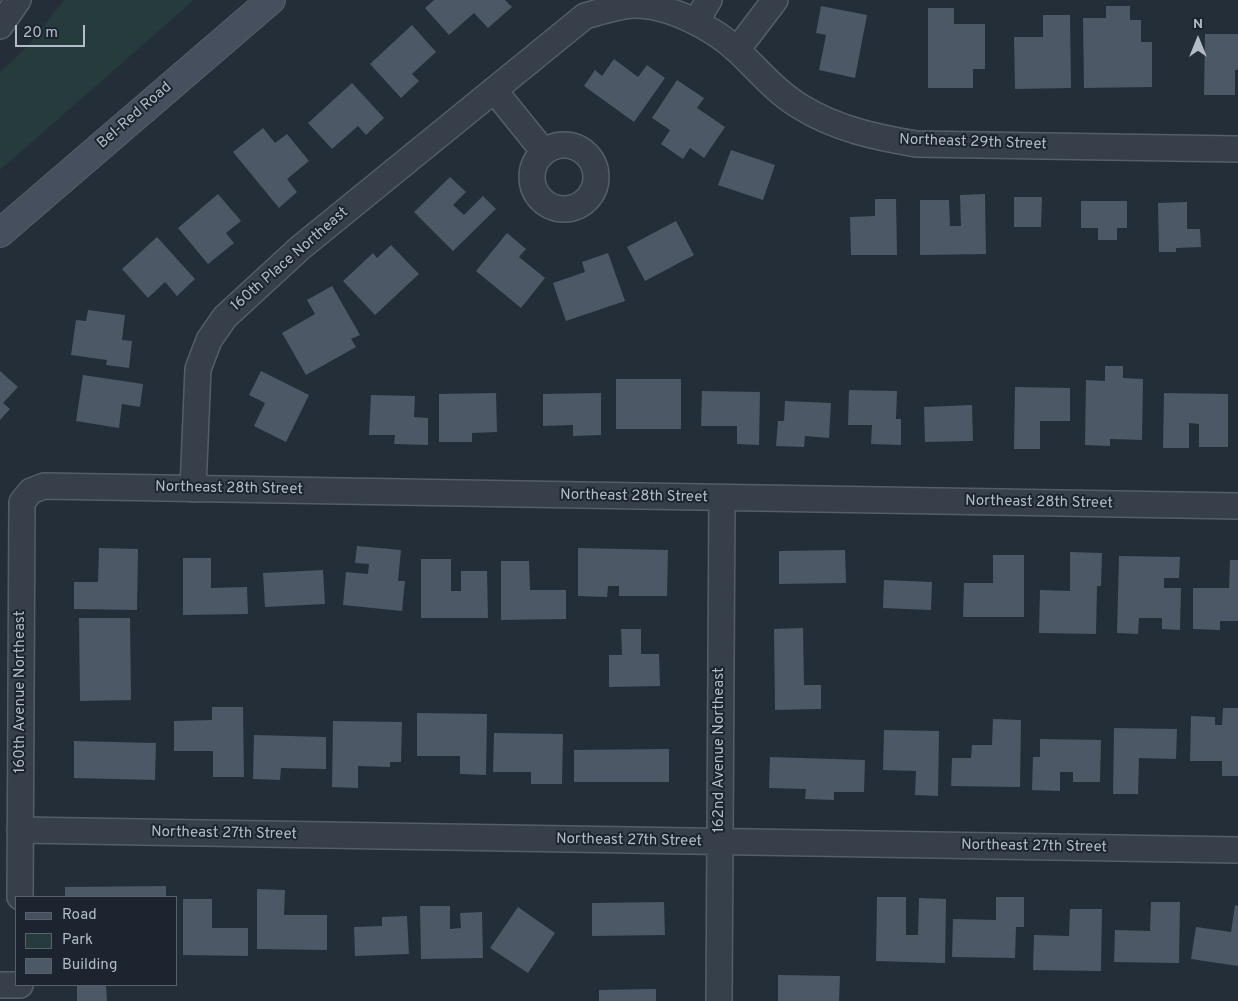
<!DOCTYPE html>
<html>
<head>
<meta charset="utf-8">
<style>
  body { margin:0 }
  #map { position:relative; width:1238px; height:1001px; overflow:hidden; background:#232e39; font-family:Overpass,sans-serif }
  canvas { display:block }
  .legend { position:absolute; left:15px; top:896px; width:162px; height:90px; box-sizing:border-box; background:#1c252f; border:1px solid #58616b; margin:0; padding:6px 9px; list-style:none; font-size:15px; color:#b2bbc6 }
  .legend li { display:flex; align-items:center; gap:10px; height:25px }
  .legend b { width:25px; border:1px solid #58616b }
  .north { position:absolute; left:1173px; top:15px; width:50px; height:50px; -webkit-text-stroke:4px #1c252f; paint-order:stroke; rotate:0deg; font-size:14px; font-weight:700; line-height:20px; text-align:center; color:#b2bbc6 }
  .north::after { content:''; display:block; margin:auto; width:18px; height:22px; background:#b2bbc6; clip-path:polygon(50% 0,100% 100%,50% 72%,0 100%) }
  .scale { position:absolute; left:15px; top:25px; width:70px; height:22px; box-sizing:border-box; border:2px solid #b2bbc6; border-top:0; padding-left:6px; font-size:15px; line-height:18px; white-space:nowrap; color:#b2bbc6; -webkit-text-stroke:4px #1c252f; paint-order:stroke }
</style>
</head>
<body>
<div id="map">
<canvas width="1238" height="1001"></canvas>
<ul class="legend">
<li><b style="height:6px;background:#454f5d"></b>Road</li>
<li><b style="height:14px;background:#263b3b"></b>Park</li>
<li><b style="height:14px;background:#4c5865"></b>Building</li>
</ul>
<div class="north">N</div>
<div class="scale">20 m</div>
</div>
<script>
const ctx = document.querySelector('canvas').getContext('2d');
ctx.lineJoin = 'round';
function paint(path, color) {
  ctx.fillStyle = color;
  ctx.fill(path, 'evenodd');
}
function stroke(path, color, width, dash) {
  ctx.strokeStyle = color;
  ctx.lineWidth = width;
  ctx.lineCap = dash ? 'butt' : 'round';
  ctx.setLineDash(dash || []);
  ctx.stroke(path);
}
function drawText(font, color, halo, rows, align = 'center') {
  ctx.font = font + ' Overpass,sans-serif';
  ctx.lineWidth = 4;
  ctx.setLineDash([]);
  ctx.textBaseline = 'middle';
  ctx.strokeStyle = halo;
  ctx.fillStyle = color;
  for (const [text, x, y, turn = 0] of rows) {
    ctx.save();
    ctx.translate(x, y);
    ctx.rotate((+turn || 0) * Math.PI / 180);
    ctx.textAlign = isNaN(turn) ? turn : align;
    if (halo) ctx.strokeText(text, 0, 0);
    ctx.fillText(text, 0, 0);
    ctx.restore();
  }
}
const green = new Path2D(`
  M64,0H194L0,170V72L28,46Z`);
const building = new Path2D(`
  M434,0H505L512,7L488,28L474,13L449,35L425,8Z
  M821,6L867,15L855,78L819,70L826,35L816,33Z
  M1106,6H1130V20H1141V42H1152V87L1084,88L1083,18H1106Z
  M928,8H954V24H985V69H973V88H928Z
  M1043,15H1070L1071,88L1015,89L1014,37H1043Z
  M412,25L436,52L412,74L419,81L401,98L370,64Z
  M1205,34H1238V70H1235V95H1204Z
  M614,59L638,77L647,65L665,78L634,122L584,86L595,70L602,76Z
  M677,80L704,98L697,108L725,127L704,158L690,148L683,159L661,144L670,130L652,118Z
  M352,83L384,118L366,135L358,126L332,149L308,123Z
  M263,128L275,143L287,134L309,161L287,179L297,192L279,208L233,152Z
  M731,150L775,165L763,200L718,185Z
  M450,177L466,192L453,205L464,215L483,196L496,209L453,251L414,212Z
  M218,194L241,221L226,233L234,243L208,264L178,228Z
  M985,194L986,254L920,255V200H949L950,226H961L960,195Z
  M1014,197H1042L1041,227H1014Z
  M875,199H896L897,255H851L850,217L875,216Z
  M1081,201H1127V228H1117V240H1098V228H1081Z
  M1187,202V229H1200L1201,247L1176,248V252H1159L1158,203Z
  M676,221L694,255L645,281L627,247Z
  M507,233L526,249L519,257L545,278L521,308L476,271Z
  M157,237L195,279L177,296L165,282L148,298L122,269Z
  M391,245L419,274L375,315L343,281L373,253L377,258Z
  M608,253L625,301L566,321L553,283L585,272L582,262Z
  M332,286L360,335L351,339L356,347L306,375L282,333L315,314L307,300Z
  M88,310L125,315L122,340L132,341L129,368L106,365L107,360L71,355L76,320L86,321Z
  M1105,366H1123V378L1143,379L1142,440L1110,439V446L1085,445L1086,380L1105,381Z
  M0,371L18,387L3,403L10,409L0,420Z
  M261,371L309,395L286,442L254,426L265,403L249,395Z
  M83,375L143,384L140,407L122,404L119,428L76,421Z
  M616,379H681V429H616Z
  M1015,387L1070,388V421H1040V449H1014Z
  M849,390L897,391L896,419H901V445L871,444L872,425H848Z
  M702,391L760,392L759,445L737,444V426H701Z
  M496,393L497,432L472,433V442H439V394Z
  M601,393V435L573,436V425L543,426V394Z
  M1164,393L1228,394V447H1199V424L1189,423V448H1163Z
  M371,395L415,396L414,417L428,418V445L394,444L395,435H369Z
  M785,401L831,403L829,438L805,436L804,447L776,446L778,421H784Z
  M972,405L973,441L925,442L924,407Z
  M357,546L401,550L398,581H405L402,611L343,605L346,572L368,574L369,564L355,563Z
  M99,548L138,549L137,610L74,609V582H98Z
  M578,548L668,550L667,596H619V586H608L607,597L578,596Z
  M845,550L846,583L779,584V551Z
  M1070,552L1102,553L1101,586H1097L1096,634L1039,633L1040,590L1070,591Z
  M993,555H1024V617H963L964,583H993Z
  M1119,556L1180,557L1179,578H1164V588H1181L1180,630L1162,629V618H1139L1138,634L1117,633Z
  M183,558H211V588L247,587L248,614L183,615Z
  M421,559H451V591H461V571H487L488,618H421Z
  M1230,560H1238V621H1220V630L1193,629V588H1229Z
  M501,561H529L530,590H566V619L501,620Z
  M323,570L325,604L265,607L263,573Z
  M884,580L932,582L931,610L883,608Z
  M79,618H130L131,700L80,701Z
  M803,628L804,685H821V709L775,710L774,629Z
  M621,629H641V654H659L660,686L609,687V655H622Z
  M212,707H243L244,777H213V751H174V721L212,720Z
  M1223,708H1238V776H1222V761H1190L1191,716L1215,717V725H1222Z
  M417,713L487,714L486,775L460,774V756H417Z
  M993,719L1021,720L1020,787L951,786L952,758H971L972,745H992Z
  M333,721L402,722L401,762H390V767L358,766V788L332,787Z
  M1114,728L1177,729L1176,759L1139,758L1138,794H1113Z
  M884,730L939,731L938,796L915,795L916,771L883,770Z
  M494,733L563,734L562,784H531V772H493Z
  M254,735L326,737V769L281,768L280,780L253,779Z
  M1040,739L1101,740L1100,782H1073V772H1060V791L1032,790L1033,757H1040Z
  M74,741L156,743L155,780L74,778Z
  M669,749V782H574V750Z
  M770,757L865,760L864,792H834V800L805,799L806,789L769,788Z
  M166,886V897H65V887Z
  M257,889L285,890L284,915H327V950L257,949Z
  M877,897H906V935H918L919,898L946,899L945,963L876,961Z
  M996,897H1024V927H1016L1015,958L952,957L953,919L996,920Z
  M183,899H212V928H248V956L183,955Z
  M664,902L665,935L592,936V903Z
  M1151,902H1180L1179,963L1114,962L1115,930L1150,931Z
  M1235,905L1238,906V966L1191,959L1196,927L1231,932Z
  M420,906H450V929L461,928L460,913L482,912L483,958L421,959Z
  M518,907L555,933L528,973L490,948Z
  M1070,909H1102L1101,971L1033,970L1034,935L1069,936Z
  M407,916L409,954L355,956L354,927L382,926V917Z
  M778,975L840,976L839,1001H778Z
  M77,985H106L107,1001H77Z
  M656,989V1001H599V990Z`);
const street = new Path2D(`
  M696,22L709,0
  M0,26L18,0
  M737,50L775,0
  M494,90L544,152
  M532 177a32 32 0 1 1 64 0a32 32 0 1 1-64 0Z
  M193,489L198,369L209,340L225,317L300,248L585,16C600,12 617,6 633,5C668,4 714,28 739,52C759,71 777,93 801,107C837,129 875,137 916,144L1238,149
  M20,830L1238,850
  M20,897L22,502L31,491L44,486L1238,506
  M0,985H20
  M719,1001L722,499`);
const secondary = new Path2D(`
  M0,233L271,0`);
const streetNames = [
  ["Bel-Red Road",135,116,-41],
  ["Northeast 29th Street",973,143,2],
  ["160th Place Northeast",290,260,-41],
  ["Northeast 28th Street",229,489,1],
  ["Northeast 28th Street",634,497,1],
  ["Northeast 28th Street",1039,503,1],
  ["160th Avenue Northeast",21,692,-90],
  ["162nd Avenue Northeast",720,750,-90],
  ["Northeast 27th Street",224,834,1],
  ["Northeast 27th Street",629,841,1],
  ["Northeast 27th Street",1034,847,1]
];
paint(green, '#263b3b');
paint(building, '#4c5865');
stroke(street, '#555e68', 28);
stroke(secondary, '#555e68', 30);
stroke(street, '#37404a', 25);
stroke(secondary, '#454f5d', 28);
drawText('15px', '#b2bbc6', '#1c252f', streetNames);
</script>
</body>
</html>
